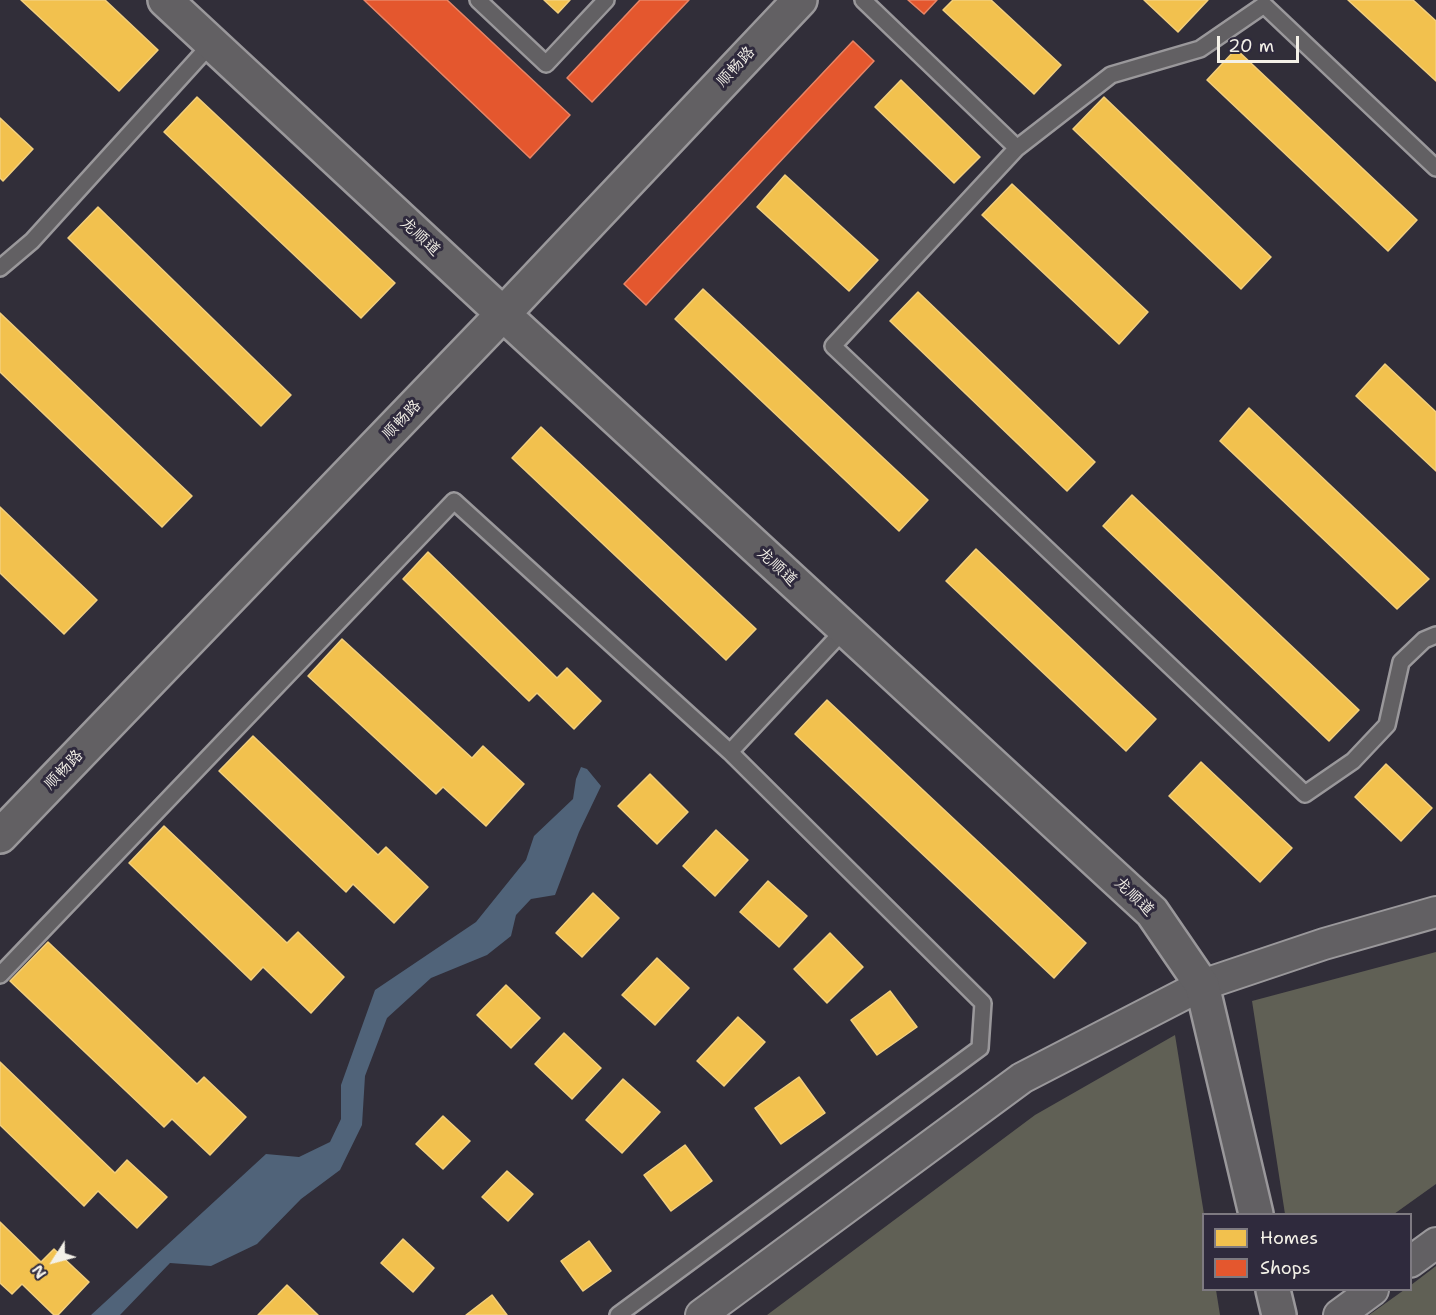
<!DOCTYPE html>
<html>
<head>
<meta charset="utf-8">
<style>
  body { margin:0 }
  #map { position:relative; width:1436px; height:1315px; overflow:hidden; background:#312e39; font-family:"Shantell Sans",sans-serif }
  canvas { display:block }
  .legend { position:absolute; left:1202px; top:1213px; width:210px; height:78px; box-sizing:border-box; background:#2f2a3d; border:2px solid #7e7a81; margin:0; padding:8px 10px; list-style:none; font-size:18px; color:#f4f1e8 }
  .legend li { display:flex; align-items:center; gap:12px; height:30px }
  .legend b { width:30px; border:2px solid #7e7a81 }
  .north { position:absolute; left:24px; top:1231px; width:60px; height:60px; -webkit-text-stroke:4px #2f2a3d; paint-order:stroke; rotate:234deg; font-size:16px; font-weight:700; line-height:24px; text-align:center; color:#f4f1e8 }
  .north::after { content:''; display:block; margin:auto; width:21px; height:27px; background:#f4f1e8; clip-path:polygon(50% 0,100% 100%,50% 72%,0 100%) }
  .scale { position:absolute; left:1217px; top:36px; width:82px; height:27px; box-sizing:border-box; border:3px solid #f4f1e8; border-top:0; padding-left:8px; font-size:18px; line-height:21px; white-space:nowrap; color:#f4f1e8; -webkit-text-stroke:4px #2f2a3d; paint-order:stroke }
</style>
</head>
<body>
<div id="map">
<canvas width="1436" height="1315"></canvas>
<ul class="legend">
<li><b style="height:16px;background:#f2c14e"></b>Homes</li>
<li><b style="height:16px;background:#e4572e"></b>Shops</li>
</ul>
<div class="north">N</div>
<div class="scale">20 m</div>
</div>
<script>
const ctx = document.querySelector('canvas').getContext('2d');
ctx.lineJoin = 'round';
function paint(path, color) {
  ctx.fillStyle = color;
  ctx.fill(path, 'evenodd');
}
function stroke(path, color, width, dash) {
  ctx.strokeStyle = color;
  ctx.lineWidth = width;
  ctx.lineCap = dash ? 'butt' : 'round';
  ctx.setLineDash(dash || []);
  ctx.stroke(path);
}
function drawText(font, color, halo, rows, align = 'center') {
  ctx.font = font + ' "Shantell Sans","LXGW WenKai TC",sans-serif';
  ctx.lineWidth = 6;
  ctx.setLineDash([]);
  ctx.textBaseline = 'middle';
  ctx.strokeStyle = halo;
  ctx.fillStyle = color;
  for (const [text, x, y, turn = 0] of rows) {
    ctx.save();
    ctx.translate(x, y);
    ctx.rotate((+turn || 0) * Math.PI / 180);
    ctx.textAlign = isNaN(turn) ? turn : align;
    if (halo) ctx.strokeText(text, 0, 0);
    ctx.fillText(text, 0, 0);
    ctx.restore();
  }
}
const green = new Path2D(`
  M1436,952V1184L1394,1214H1285L1252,1001Z
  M1175,1035L1204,1214V1290H1216L1220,1315H767L1035,1115Z
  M1436,1266V1315H1369L1404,1290H1410L1411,1285Z`);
const water = new Path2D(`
  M581,767L587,769L601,786L579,832L555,895L531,899L516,915L511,936L487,955L431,978L387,1018L365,1076L362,1125L340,1170L301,1199L257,1244L211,1266L170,1263L120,1315H91L266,1154L299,1157L330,1142L341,1119V1085L375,990L476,922L526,860L534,836L573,799L576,779Z`);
const homes = new Path2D(`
  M21,0H105L158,50L119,91Z
  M544,0H570L558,13Z
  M953,0H991L1061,65L1034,94L943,10Z
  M1144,0H1208L1178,32Z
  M1348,0H1413L1436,21V81Z
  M1236,49L1417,220L1388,251L1207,80Z
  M901,80L980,157L954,183L875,107Z
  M197,97L395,283L361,318L164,132Z
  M1104,97L1271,257L1241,289L1073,129Z
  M0,118L33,149L3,181L0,178Z
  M785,175L878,260L849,291L757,207Z
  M1012,184L1148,312L1119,344L982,215Z
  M98,207L291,395L261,426L68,238Z
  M703,289L928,500L899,531L675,319Z
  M918,292L1095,462L1067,491L890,321Z
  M0,313L192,496L162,527L0,372Z
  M1385,364L1436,412V471L1356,396Z
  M1249,408L1429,579L1397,609L1220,441Z
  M541,427L756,629L726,660L512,458Z
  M1132,495L1359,710L1329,741L1103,526Z
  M0,507L97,600L64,634L0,573Z
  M976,549L1156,719L1126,751L946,581Z
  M428,552L557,678L567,668L601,701L574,729L537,693L529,701L403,579Z
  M342,639L472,758L483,746L524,784L486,826L443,787L436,794L308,676Z
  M827,700L1086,943L1054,978L795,734Z
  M253,736L378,855L386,847L428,887L394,923L353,884L346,892L219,771Z
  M1201,762L1292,848L1260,882L1169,796Z
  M1386,764L1432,808L1401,841L1355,797Z
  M650,774L688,812L657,844L618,806Z
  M164,826L287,943L298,932L344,977L311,1013L263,967L251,980L129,863Z
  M716,830L748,860L715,896L683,866Z
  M768,881L807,916L779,947L740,912Z
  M593,893L619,918L582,957L556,933Z
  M830,933L863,967L827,1003L794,969Z
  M48,942L197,1084L204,1077L246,1117L210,1155L172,1119L164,1127L10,981Z
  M657,958L689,988L655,1025L622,995Z
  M506,985L540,1018L511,1048L477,1015Z
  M890,991L917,1027L877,1055L851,1020Z
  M738,1017L765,1042L724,1086L697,1061Z
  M564,1033L601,1068L572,1099L535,1064Z
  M0,1062L115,1173L127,1160L167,1197L137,1228L98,1191L84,1206L0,1125Z
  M799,1077L825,1113L781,1144L755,1108Z
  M623,1079L660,1112L622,1153L586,1120Z
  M443,1116L470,1141L443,1169L416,1144Z
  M685,1145L712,1181L671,1211L644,1175Z
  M507,1171L533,1194L508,1221L482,1197Z
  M0,1222L41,1262L54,1249L89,1282L58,1315H54L22,1284L12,1294L0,1283Z
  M403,1239L434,1268L413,1292L381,1263Z
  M589,1241L611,1271L583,1291L561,1261Z
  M287,1285L318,1315H258Z
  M492,1295L507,1315H466Z`);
const shops = new Path2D(`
  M364,0H447L570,115L530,158Z
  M640,0H689L592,102L567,78Z
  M908,0H937L924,14Z
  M853,41L874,61L646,305L624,284Z`);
const lane = new Path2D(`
  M478,0L546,64L606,0
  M863,0L1017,148
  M1436,168L1264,5L1200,49L1111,75L1017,148L833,346L1305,794L1353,761L1387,725L1401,662L1424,640L1436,635
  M0,268L32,241L212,43
  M730,752L845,629
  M0,975L454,501L730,752L983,1003L980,1048L618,1315`);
const street = new Path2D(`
  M1410,1262L1436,1243
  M701,1315L1022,1078L1202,985L1324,944L1436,912
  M1339,1315L1373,1290`);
const secondary = new Path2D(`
  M165,0L503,314L1152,912L1202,985L1256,1214
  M0,836L503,314L800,0
  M1273,1290L1279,1315`);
const streetNames = [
  ["顺畅路",736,67,-47],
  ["龙顺道",420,237,43],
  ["顺畅路",402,420,-46],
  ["龙顺道",777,567,43],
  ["顺畅路",64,770,-46],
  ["龙顺道",1134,897,44]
];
paint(green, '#606055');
paint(water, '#506379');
paint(homes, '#f2c14e');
stroke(homes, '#f3cf7c', 1.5);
paint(shops, '#e4572e');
stroke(shops, '#e98566', 1.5);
stroke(lane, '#9a989b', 20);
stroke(street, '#9a989b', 34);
stroke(secondary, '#9a989b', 38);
stroke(lane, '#626063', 15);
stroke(street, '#626063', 30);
stroke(secondary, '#626063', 33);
drawText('16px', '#f4f1e8', '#2f2a3d', streetNames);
</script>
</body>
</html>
